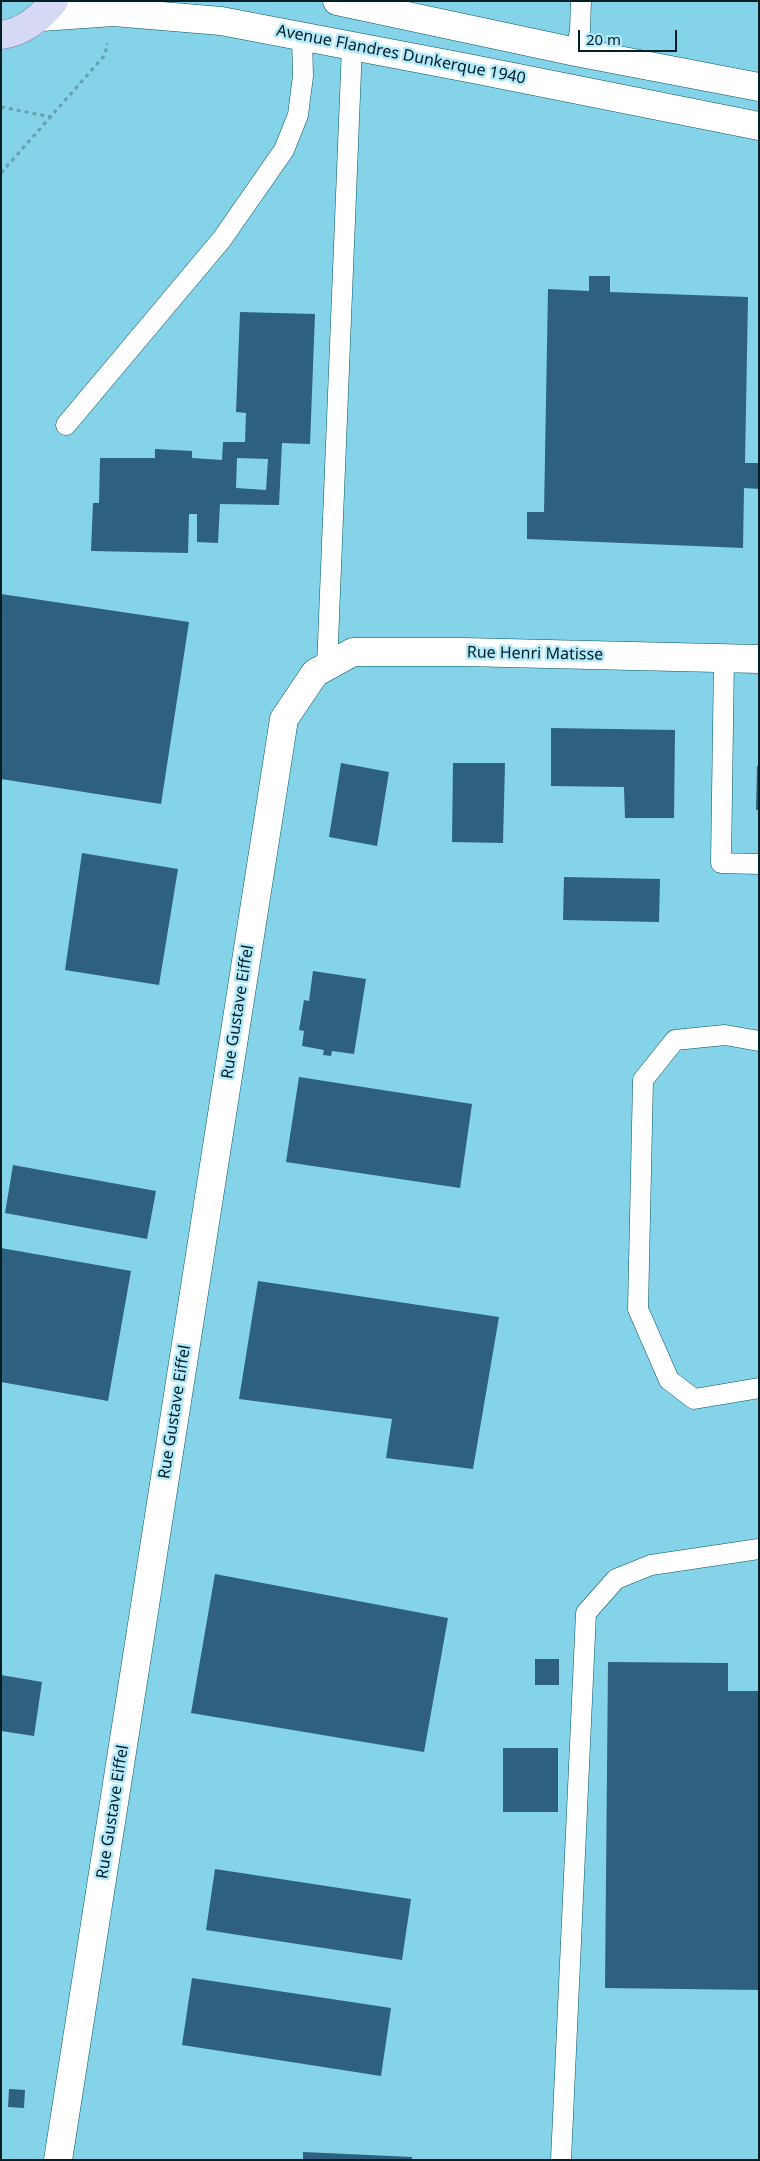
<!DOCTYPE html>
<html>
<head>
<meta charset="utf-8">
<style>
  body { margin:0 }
  #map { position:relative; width:760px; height:2161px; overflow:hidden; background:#9bdff3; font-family:"Noto Sans",sans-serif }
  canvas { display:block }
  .frame { position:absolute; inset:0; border:2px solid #021e26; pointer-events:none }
  .scale { position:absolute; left:578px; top:30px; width:99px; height:22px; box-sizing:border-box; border:2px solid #021e26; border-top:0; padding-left:6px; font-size:15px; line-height:18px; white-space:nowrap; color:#021e26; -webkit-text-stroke:4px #b4eafa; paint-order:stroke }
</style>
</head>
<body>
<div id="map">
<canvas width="760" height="2161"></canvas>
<div class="frame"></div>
<div class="scale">20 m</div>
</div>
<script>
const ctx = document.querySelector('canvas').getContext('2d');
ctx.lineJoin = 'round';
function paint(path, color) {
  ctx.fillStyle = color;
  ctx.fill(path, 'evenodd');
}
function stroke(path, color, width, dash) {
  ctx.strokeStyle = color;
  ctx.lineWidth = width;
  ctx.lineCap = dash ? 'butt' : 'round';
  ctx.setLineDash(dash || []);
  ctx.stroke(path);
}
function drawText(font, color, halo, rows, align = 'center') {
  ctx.font = font + ' "Noto Sans",sans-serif';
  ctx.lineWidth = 5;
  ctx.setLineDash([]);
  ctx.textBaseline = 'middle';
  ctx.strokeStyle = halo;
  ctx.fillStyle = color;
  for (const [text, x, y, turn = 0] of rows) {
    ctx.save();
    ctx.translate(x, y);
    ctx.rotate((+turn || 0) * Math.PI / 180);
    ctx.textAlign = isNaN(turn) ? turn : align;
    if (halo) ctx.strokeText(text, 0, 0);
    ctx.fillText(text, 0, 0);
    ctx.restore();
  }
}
const built = new Path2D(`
  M1,1H759V2160H1Z`);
const building = new Path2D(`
  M589,276H610V292L748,297L745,463H759V489L744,488L743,548L527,539V512H544L548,289L589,291Z
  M240,312L315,314L310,444L282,443L279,505L220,504L218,543L197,542V514H189L188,553L91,551L93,503H99L100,458H155V449L192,451V458L222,460L223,442H245L246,413L236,412ZM237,458L268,459L266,490L236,488Z
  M1,594L189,622L161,804L1,779Z
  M551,728L675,730L674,818H625L624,787L551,786Z
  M341,763L389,772L377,846L329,837Z
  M453,763H505L503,843L452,842Z
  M757,766H759V810H756Z
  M82,853L178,869L159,985L65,970Z
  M564,877L660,879L659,922L563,920Z
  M313,971L366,979L354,1054L332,1051L331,1056L323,1055L324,1050L302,1046L304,1031L299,1030L304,1000L309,1001Z
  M299,1077L472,1104L460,1188L286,1162Z
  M13,1165L156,1191L147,1239L5,1213Z
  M1,1248L131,1271L108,1401L1,1382Z
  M258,1281L499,1317L473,1469L386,1458L392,1419L239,1399Z
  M215,1574L448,1618L424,1752L191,1713Z
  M535,1659H559V1685H535Z
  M608,1662L728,1663V1691H759V1990L605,1988Z
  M1,1675L42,1682L34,1736L1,1731Z
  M503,1748H558V1812H503Z
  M215,1869L411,1899L402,1960L206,1930Z
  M192,1978L391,2008L381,2076L182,2045Z
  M9,2089L25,2090L24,2108L8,2107Z
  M303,2152L412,2157V2160H303Z`);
const path = new Path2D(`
  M1,107L52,117
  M1,173L105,55L107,43`);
const lane = new Path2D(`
  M576,52L580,30L581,1
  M66,425L222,239L284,150L298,115L303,76L302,36
  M724,658L721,863L759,864
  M327,667L352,46
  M759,1041L725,1035L675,1040L643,1080L638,1309L669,1380L694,1399L759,1388
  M561,2160L586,1613L616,1579L651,1565L759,1549`);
const street = new Path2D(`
  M337,1L576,52L759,87
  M41,17L114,12L221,21L468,68L759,126
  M58,2160L284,719L315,673L353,652H463L759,659`);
const primary = new Path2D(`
  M1,35C24,32 40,18 54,1`);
const streetNames = [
  ["Avenue Flandres Dunkerque 1940",401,55,11],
  ["Rue Henri Matisse",535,654,1],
  ["Rue Gustave Eiffel",238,1012,-81],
  ["Rue Gustave Eiffel",175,1412,-81],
  ["Rue Gustave Eiffel",113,1812,-81]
];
paint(built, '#85d3e9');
paint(building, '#2e607f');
stroke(lane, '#035566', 21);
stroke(street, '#035566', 29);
stroke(primary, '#7987a7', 29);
stroke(path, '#689faf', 3, [4, 4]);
stroke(lane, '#fff', 20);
stroke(street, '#fff', 28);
stroke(primary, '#d5d9f4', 28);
drawText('16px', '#021e26', '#b4eafa', streetNames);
</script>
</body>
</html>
